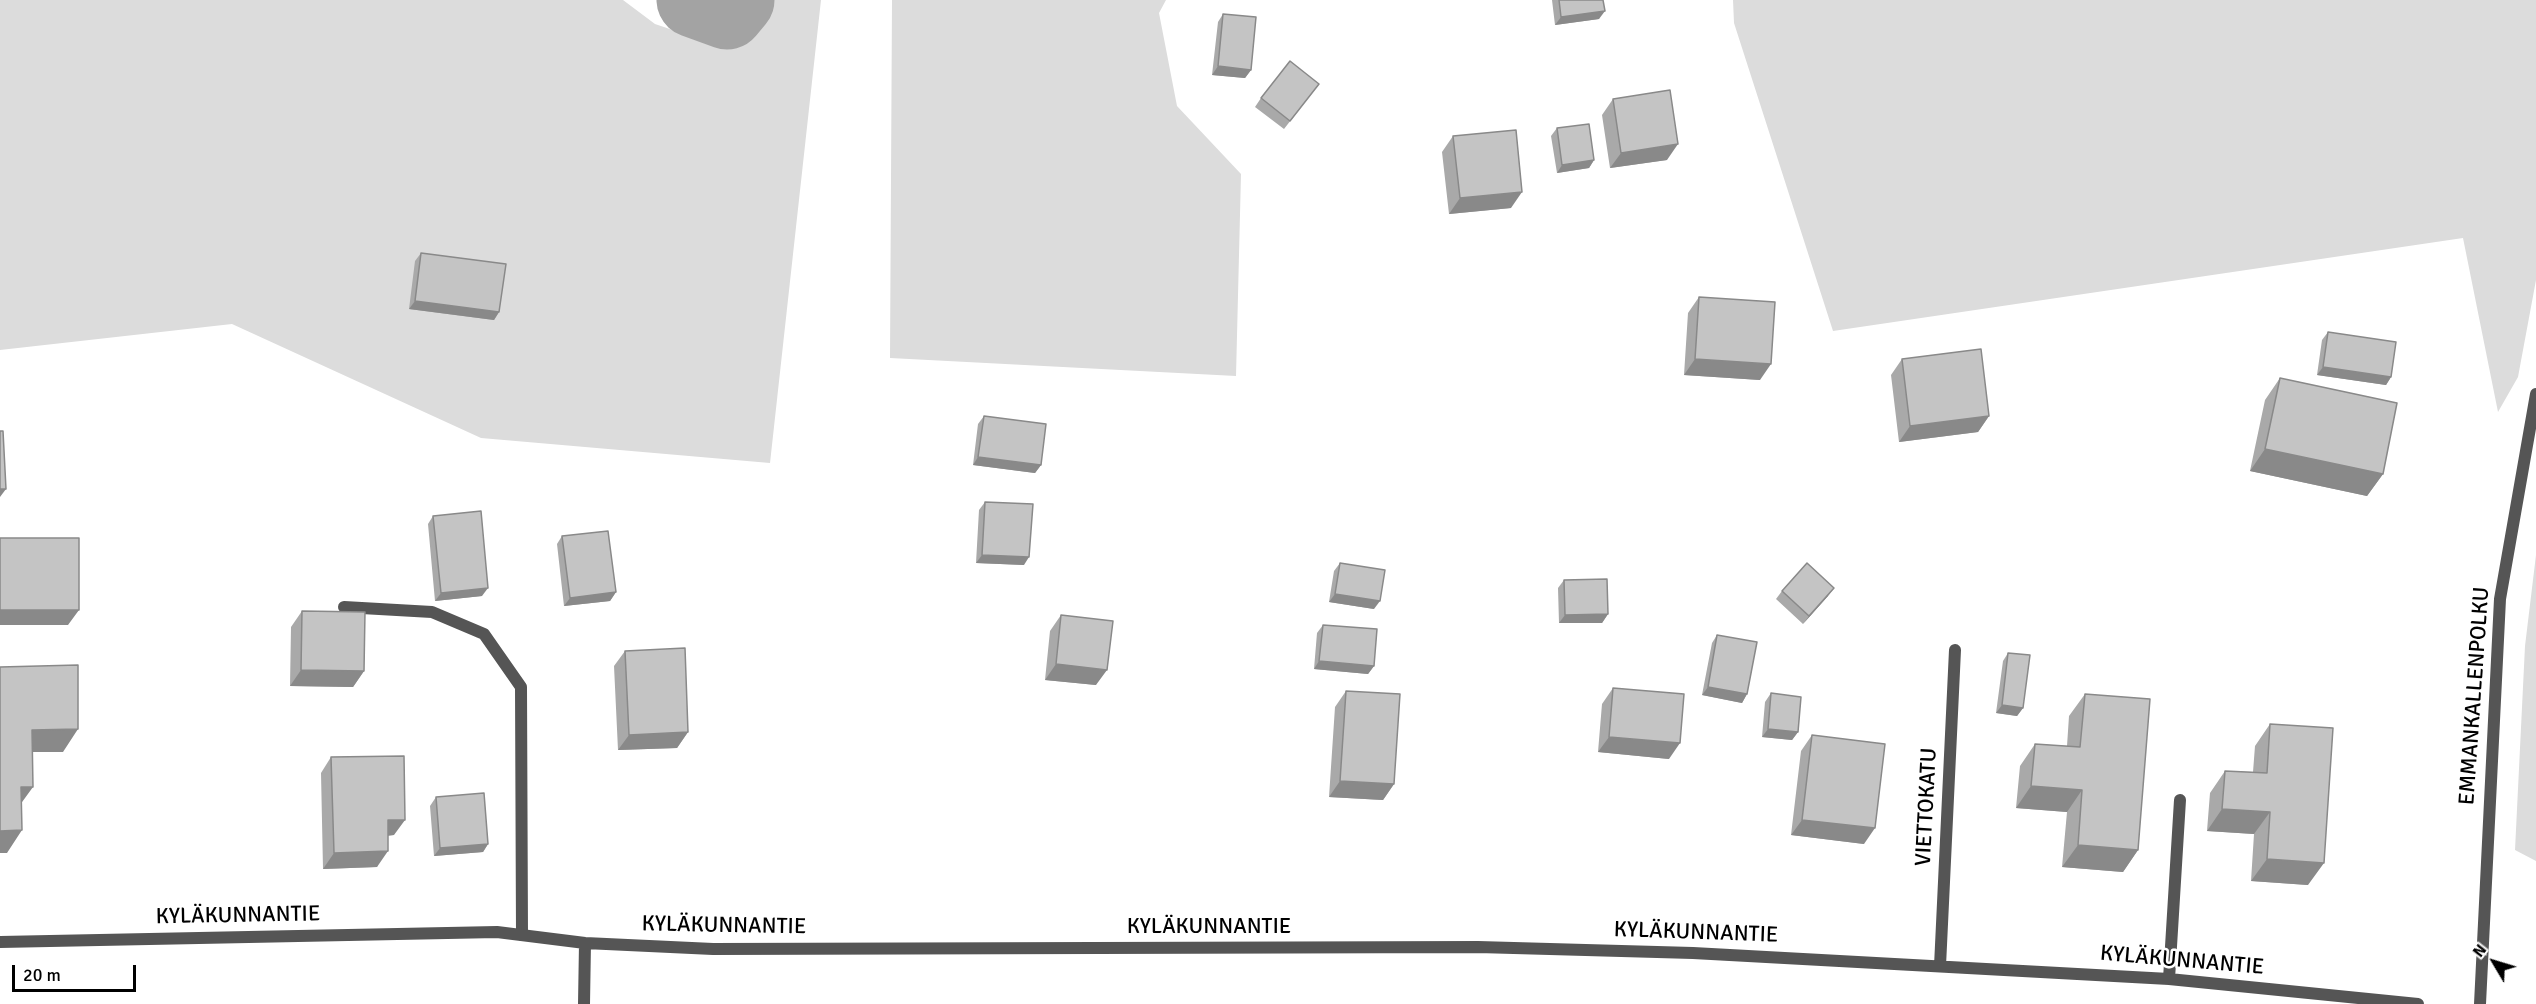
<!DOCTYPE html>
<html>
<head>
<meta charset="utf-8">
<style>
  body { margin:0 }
  #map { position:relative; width:2536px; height:1004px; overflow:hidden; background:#fff; font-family:Signika,sans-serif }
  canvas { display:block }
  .north { position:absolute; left:2464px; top:932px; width:60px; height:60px; -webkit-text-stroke:4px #fff; paint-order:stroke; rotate:308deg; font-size:16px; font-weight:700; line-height:24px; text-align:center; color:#000 }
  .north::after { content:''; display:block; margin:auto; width:21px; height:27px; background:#000; clip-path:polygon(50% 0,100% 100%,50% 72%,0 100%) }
  .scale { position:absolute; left:12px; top:965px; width:124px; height:27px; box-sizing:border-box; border:3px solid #000; border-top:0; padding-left:8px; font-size:18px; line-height:21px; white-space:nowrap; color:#000; -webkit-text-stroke:4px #fff; paint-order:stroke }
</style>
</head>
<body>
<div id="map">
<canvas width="2536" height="1004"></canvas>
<div class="north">N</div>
<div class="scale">20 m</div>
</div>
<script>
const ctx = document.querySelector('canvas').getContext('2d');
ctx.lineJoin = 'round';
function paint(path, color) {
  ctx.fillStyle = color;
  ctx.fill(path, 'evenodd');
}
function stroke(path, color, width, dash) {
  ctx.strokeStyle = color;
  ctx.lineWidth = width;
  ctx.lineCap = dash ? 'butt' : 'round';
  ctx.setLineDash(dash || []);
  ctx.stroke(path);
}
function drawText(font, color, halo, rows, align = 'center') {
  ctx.font = font + ' Signika,sans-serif';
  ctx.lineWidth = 5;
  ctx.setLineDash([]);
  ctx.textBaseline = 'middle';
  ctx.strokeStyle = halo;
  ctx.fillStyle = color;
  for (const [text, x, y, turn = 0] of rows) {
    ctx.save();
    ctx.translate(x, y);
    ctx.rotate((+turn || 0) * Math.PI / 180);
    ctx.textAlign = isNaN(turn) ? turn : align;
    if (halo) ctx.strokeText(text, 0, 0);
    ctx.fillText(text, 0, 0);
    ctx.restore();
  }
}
const green = new Path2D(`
  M0,0H623L655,24L717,45L752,21L767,0H821L770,463L481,438L232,324L0,350Z
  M892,0H1166L1159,13L1177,106L1241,174L1236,376L890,358Z
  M1733,0H2536V280L2518,377L2498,412L2463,238L1833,331L1734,23Z
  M2536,555V861L2515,850L2525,646Z`);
const river = new Path2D(`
  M694,0L727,12L737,0`);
const lane = new Path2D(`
  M344,607L432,612L484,634L521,687L522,935`);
const street = new Path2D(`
  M0,942L497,932L585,943L713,949L1478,947L1693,953L2169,979L2418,1004
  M1940,966L1955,650
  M2169,979L2180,800
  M584,1004L585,943
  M2480,1004L2500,599L2536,394`);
const wall = new Path2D(`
  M1552,0H1603L1599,19L1555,25Z
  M1223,14L1251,70L1245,78L1212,75L1218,22Z
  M1319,84L1284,129L1255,107L1261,98Z
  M1613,99L1667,160L1610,168L1602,115Z
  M1557,128L1594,160L1589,168L1557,173L1551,136Z
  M1453,136L1511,208L1449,214L1442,152Z
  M421,253L499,312L494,320L409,309L415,261Z
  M1699,297L1760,380L1684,375L1688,313Z
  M2328,332L2391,377L2386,385L2317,375L2322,340Z
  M1902,359L1989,416L1978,432L1899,442L1891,375Z
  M2280,378L2383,474L2367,496L2250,471L2265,400Z
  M984,416L1041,465L1035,473L973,465L978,424Z
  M985,502L1024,565L976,563L979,510Z
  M433,516L482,596L435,601L428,524Z
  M562,536L616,592L610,601L564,606L557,544Z
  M1340,563L1374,609L1329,602L1334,571Z
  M1564,580L1608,614L1602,623H1559L1558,588Z
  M1782,591L1828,596L1803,624L1776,599Z
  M302,611L364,671L353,687L290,686L291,627Z
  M1061,615L1096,685L1045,680L1050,631Z
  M1323,625L1374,666L1368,674L1314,669L1317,633Z
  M1717,635L1747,694L1742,703L1702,695L1712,643Z
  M625,651L688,732L677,748L618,750L614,666Z
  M2008,653L2023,708L2017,716L1996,713L2003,661Z
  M1613,688L1669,759L1598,752L1602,704Z
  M1346,691L1394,784L1383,800L1329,797L1335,707Z
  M1771,693L1798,732L1792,740L1762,737L1765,702Z
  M2085,694L2138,850L2123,872L2062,867L2067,812L2016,808L2020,766L2035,744L2067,746L2069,716Z
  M2270,724L2308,885L2251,881L2254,834L2207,831L2210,793L2225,771L2253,772L2255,746Z
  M1812,735L1864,844L1791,835L1801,751Z
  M331,757L394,835L388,836L377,867L323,869L321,773Z
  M436,797L488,844L483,852L434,856L430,806Z`);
const shadedWall = new Path2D(`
  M1605,11L1599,19L1555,25L1561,17Z
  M1218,66L1251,70L1245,78L1212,75Z
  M1678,144L1667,160L1610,168L1621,153Z
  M1594,160L1589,168L1557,173L1562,165Z
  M1522,192L1511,208L1449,214L1460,198Z
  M415,301L499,312L494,320L409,309Z
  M1695,359L1771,364L1760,380L1684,375Z
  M2323,367L2391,377L2386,385L2317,375Z
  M1989,416L1978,432L1899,442L1910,426Z
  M2265,449L2383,474L2367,496L2250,471Z
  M978,457L1041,465L1035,473L973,465Z
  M0,489H6L0,497Z
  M982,555L1029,557L1024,565L976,563Z
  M488,588L482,596L435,601L441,593Z
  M1834,588L1828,596L1803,624L1809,616Z
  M616,592L610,601L564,606L570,598Z
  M1335,594L1380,601L1374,609L1329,602Z
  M0,610H79L68,625H0Z
  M1608,614L1602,623H1559L1565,615Z
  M1319,661L1374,666L1368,674L1314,669Z
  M1056,664L1107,670L1096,685L1045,680Z
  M301,670L364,671L353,687L290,686Z
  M1708,687L1747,694L1742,703L1702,695Z
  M2002,705L2023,708L2017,716L1996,713Z
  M78,729L63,752H17L32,730Z
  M1768,729L1798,732L1792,740L1762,737Z
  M688,732L677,748L618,750L629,735Z
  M1609,737L1680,743L1669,759L1598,752Z
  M1340,781L1394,784L1383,800L1329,797Z
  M2031,786L2082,790L2067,812L2016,808Z
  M21,787H33L17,809Z
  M2222,809L2270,812L2254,834L2207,831Z
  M388,820H405L394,835L377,836Z
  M1802,820L1875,828L1864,844L1791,835Z
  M22,830L7,853H0V831Z
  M488,844L483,852L434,856L440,848Z
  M2078,845L2138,850L2123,872L2062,867Z
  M388,851L377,867L323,869L334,853Z
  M2267,859L2324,863L2308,885L2251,881Z`);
const building = new Path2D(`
  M1559,0H1603L1605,11L1561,17Z
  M1223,14L1256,17L1251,70L1218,66Z
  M1290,61L1319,84L1290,121L1261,98Z
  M1670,90L1678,144L1621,153L1613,99Z
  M1589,124L1594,160L1562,165L1557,128Z
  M1516,130L1522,192L1460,198L1453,136Z
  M421,253L506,264L499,312L415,301Z
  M1699,297L1775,302L1771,364L1695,359Z
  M2328,332L2396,342L2391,377L2323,367Z
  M1981,349L1989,416L1910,426L1902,359Z
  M2280,378L2397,403L2383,474L2265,449Z
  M984,416L1046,424L1041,465L978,457Z
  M0,431H3L6,489H0Z
  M985,502L1033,504L1029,557L982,555Z
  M481,511L488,588L441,593L433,516Z
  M608,531L616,592L570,598L562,536Z
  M0,538H79V610H0Z
  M1340,563L1385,570L1380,601L1335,594Z
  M1807,563L1834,588L1809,616L1782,591Z
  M1607,579L1608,614L1565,615L1564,580Z
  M302,611L365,612L364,671L301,670Z
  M1061,615L1113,621L1107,670L1056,664Z
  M1323,625L1377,629L1374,666L1319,661Z
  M1717,635L1757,642L1747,694L1708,687Z
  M685,648L688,732L629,735L625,651Z
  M2008,653L2030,655L2023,708L2002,705Z
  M78,665V729L32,730L33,787H21L22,830L0,831V667Z
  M1613,688L1684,694L1680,743L1609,737Z
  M1346,691L1400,694L1394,784L1340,781Z
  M1771,693L1801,697L1798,732L1768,729Z
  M2085,694L2150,699L2138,850L2078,845L2082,790L2031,786L2035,744L2080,747Z
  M2270,724L2333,728L2324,863L2267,859L2270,812L2222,809L2225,771L2267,773Z
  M1812,735L1885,744L1875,828L1802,820Z
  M404,756L405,820H388V851L334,853L331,757Z
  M484,793L488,844L440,848L436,797Z`);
const streetNames = [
  ["EMMANKALLENPOLKU",2475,696,-86],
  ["VIETTOKATU",1927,807,-87],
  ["KYLÄKUNNANTIE",238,916,-1],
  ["KYLÄKUNNANTIE",724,926,1],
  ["KYLÄKUNNANTIE",1209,927],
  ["KYLÄKUNNANTIE",1696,933,2],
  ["KYLÄKUNNANTIE",2182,961,5]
];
paint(green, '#dcdcdc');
stroke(river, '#a3a3a3', 75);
stroke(lane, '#555', 12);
stroke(street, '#555', 12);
paint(wall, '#a9a9a9');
paint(shadedWall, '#898989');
paint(building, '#c4c4c4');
stroke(building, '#898989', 1.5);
drawText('22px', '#000', '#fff', streetNames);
</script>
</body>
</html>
